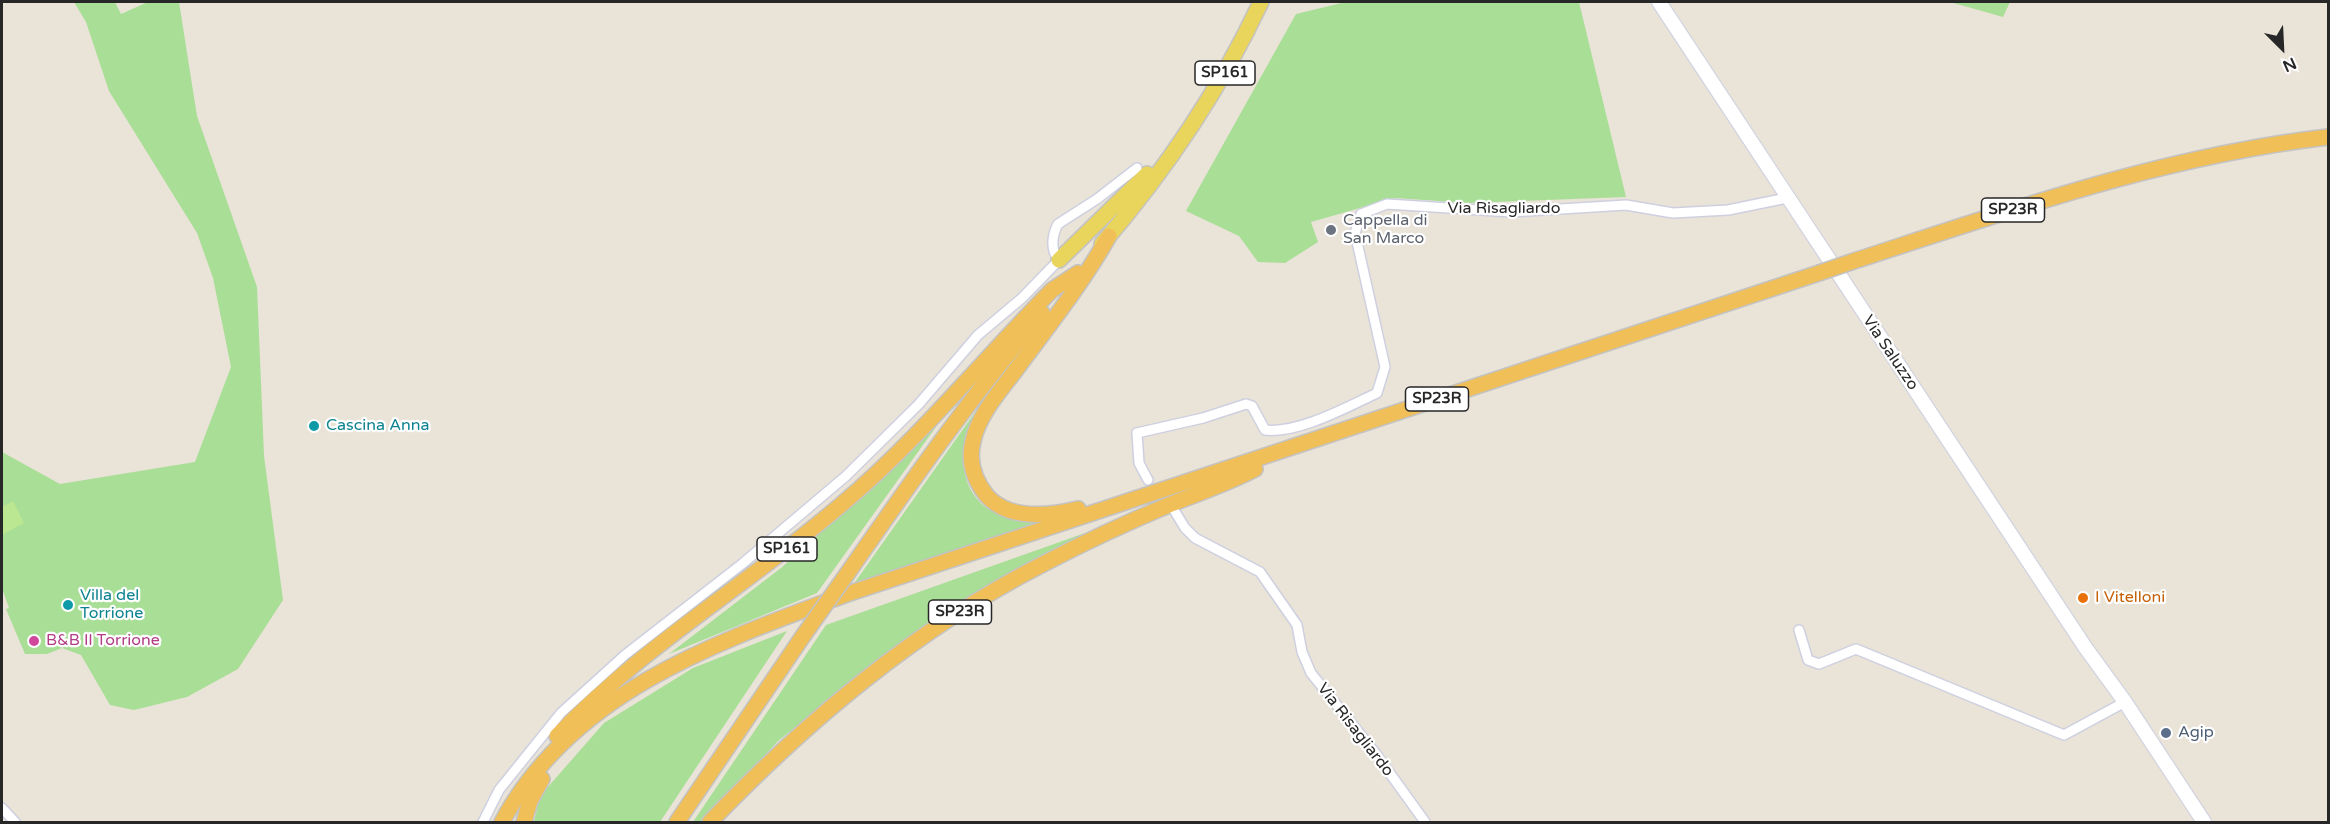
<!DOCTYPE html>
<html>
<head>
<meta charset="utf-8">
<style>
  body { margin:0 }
  #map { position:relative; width:2330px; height:824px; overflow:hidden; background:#e9e3d8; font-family:"Varela Round",sans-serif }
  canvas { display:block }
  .frame { position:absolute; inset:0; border:3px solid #272727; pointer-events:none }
  .north { position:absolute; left:2252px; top:18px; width:60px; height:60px; -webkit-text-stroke:4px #fff; paint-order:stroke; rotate:156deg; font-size:16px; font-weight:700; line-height:24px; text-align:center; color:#272727 }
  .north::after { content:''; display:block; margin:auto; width:21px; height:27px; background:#272727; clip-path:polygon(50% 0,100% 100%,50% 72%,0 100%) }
</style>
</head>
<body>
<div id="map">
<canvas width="2330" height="824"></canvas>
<div class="frame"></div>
<div class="north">N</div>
</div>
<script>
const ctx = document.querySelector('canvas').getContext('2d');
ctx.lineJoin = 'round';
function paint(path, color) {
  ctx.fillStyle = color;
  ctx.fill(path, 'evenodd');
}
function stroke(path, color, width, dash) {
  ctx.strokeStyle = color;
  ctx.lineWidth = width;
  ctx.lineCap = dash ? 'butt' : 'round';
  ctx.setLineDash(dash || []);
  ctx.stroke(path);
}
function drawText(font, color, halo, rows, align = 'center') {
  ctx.font = font + ' "Varela Round",sans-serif';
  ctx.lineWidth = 4.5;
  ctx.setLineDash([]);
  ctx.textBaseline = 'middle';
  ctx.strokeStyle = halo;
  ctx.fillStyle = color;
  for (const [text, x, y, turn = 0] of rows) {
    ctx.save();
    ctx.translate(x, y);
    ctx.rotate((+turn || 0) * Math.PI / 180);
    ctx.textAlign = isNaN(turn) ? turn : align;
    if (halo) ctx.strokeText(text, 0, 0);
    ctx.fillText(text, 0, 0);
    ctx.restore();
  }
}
const green = new Path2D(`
  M74,2H115L121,14L148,2H179L197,116L257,287L264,456L283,600L238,669L187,697L134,710L110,705L81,655L62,648L47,654H25L6,609L9,608L2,588V452L60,484L195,462L231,367L213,278L197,233L109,91L86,22Z
  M1346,2H1579L1626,197L1468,203L1395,198L1311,222L1318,242L1285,263L1258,262L1239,236L1186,211L1296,14Z
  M1950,2H2010L2003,17Z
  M985,398C967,433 950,474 983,505C996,517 1029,519 1046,520L853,585Z
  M948,410L817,593L669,654L781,568L857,500Z
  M1099,528L1037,558L908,637L778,741L704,822H693L826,625Z
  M787,631L660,822H534L540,796L604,723L693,668Z`);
const pitch = new Path2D(`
  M13,501L24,523L2,535V507Z`);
const minor = new Path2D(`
  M1148,480L1139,463L1137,433L1203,418L1246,404L1252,406L1265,430C1298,434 1347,407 1377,393L1385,367L1355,233L1361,214L1387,204L1511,212L1626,205L1673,213L1728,210L1787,198
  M1174,510L1185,528L1195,538L1260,572L1297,625L1302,652L1311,673L1376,754L1425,822
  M1799,630L1808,660L1819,664L1856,649L2064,735L2125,702
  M2,808L15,822
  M483,822L499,790L561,713L625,655L742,564L846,476L918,405L978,335L1022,298L1059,260C1050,250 1052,235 1058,224L1097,199L1137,168`);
const secondary = new Path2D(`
  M1659,2L2085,647L2125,702L2204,822`);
const primary = new Path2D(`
  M1102,244C1165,171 1220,89 1261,2
  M1059,260L1147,174`);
const trunk = new Path2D(`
  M1851,262C2008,211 2163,156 2328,137
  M1078,509C1049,516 1010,521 987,496C974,480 968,461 973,441C979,413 1002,389 1018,367C1050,324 1083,282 1109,236
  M847,574C909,485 971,396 1042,313
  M557,736C642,646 749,584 842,504C918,440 982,361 1052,290L1078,273
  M502,822C572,692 717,642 847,594L1819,273
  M524,822L530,801L542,779
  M677,822L803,636
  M710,822C808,720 916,629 1043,564C1085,542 1128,522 1171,504C1199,493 1228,483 1255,469`);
const trunkBridge = new Path2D(`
  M1819,273L1851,262
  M803,636L847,574`);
const markers = [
  [1331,230,6,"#6b7280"],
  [314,426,6,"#0f9aa8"],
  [2083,598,6,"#e8710a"],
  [68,605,6,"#0f9aa8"],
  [34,641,6,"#d1479c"],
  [2166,733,6,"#5c6f8a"]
];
const shields = [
  [1225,73,60],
  [2013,210,63],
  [1437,399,63],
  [787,549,60],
  [960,612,63]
];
const shieldNames = [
  ["SP161",1225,73],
  ["SP23R",2013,210],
  ["SP23R",1437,399],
  ["SP161",787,549],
  ["SP23R",960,612]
];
const streetNames = [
  ["Via Risagliardo",1504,209],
  ["Via Saluzzo",1890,353,56],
  ["Via Risagliardo",1355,730,52]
];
const worshipNames = [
  ["Cappella di",1343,221],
  ["San Marco",1343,239]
];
const cultureNames = [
  ["Cascina Anna",326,426],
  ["Villa del",80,596],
  ["Torrione",80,614]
];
const foodNames = [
  ["I Vitelloni",2095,598]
];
const hotelNames = [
  ["B&B Il Torrione",46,641]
];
const serviceNames = [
  ["Agip",2178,733]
];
paint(green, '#a9de96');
paint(pitch, '#bbe692');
stroke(minor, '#ced0e0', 12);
stroke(secondary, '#ced0e0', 16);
stroke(primary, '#c3c3c3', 18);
stroke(trunk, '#c3c3c3', 18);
stroke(minor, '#fff', 9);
stroke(secondary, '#fff', 14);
stroke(primary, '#ead55c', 15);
stroke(trunk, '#f0bf58', 15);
stroke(trunkBridge, '#c3c3c3', 18, []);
stroke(trunkBridge, '#f0bf58', 15);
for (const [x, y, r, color] of markers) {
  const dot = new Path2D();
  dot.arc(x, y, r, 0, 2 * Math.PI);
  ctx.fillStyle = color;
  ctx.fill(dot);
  stroke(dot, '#fff', 2);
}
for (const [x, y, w] of shields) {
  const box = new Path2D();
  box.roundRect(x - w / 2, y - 12, w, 24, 4.5);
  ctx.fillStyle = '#fff';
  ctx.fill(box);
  stroke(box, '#272727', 1.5);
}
drawText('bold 15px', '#272727', null, shieldNames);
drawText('16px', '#272727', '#fff', streetNames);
drawText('16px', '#5b616d', '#fff', worshipNames, 'left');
drawText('16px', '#0d838f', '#fff', cultureNames, 'left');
drawText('16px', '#c56008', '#fff', foodNames, 'left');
drawText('16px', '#b23c85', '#fff', hotelNames, 'left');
drawText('16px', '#4e5e75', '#fff', serviceNames, 'left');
</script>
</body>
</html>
